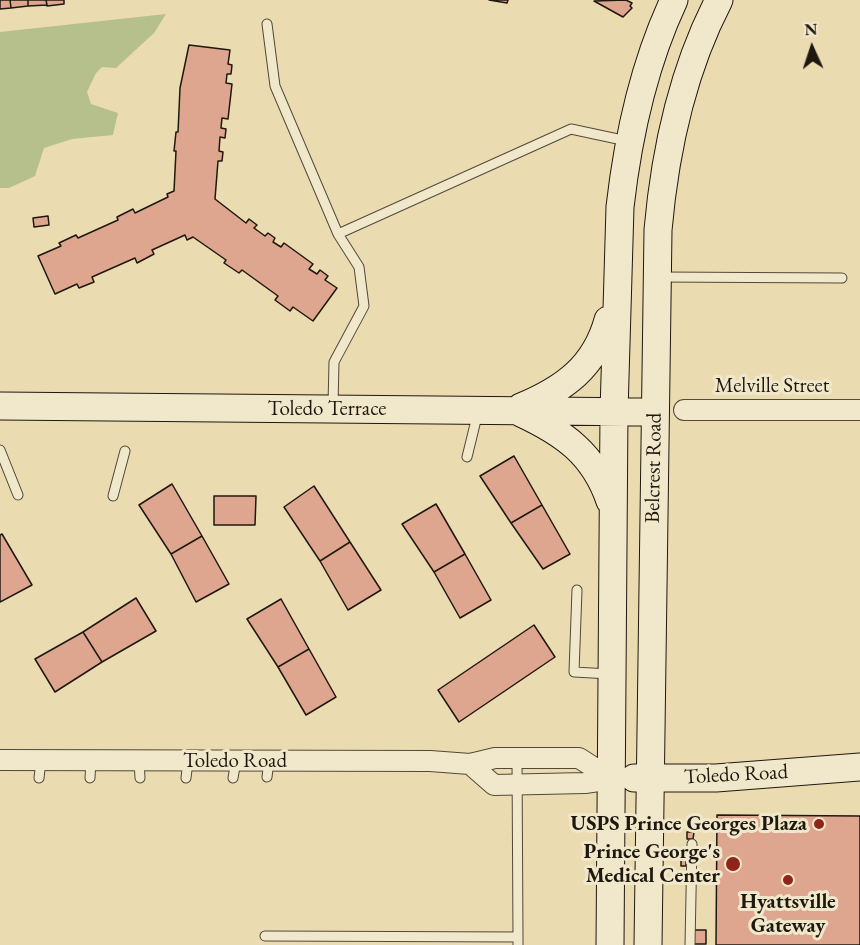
<!DOCTYPE html>
<html>
<head>
<meta charset="utf-8">
<style>
  body { margin:0 }
  #map { position:relative; width:860px; height:945px; overflow:hidden; background:#eadbb1; font-family:"EB Garamond",serif }
  canvas { display:block }
  .north { position:absolute; left:782px; top:18px; width:60px; height:60px; -webkit-text-stroke:4px #f1e8cc; paint-order:stroke; rotate:357deg; font-size:16px; font-weight:700; line-height:24px; text-align:center; color:#1f180f }
  .north::after { content:''; display:block; margin:auto; width:21px; height:27px; background:#1f180f; clip-path:polygon(50% 0,100% 100%,50% 72%,0 100%) }
</style>
</head>
<body>
<div id="map">
<canvas width="860" height="945"></canvas>
<div class="north">N</div>
</div>
<script>
const ctx = document.querySelector('canvas').getContext('2d');
ctx.lineJoin = 'round';
function paint(path, color) {
  ctx.fillStyle = color;
  ctx.fill(path, 'evenodd');
}
function stroke(path, color, width, dash) {
  ctx.strokeStyle = color;
  ctx.lineWidth = width;
  ctx.lineCap = dash ? 'butt' : 'round';
  ctx.setLineDash(dash || []);
  ctx.stroke(path);
}
function drawText(font, color, halo, rows, align = 'center') {
  ctx.font = font + ' "EB Garamond",serif';
  ctx.lineWidth = 6;
  ctx.setLineDash([]);
  ctx.textBaseline = 'middle';
  ctx.strokeStyle = halo;
  ctx.fillStyle = color;
  for (const [text, x, y, turn = 0] of rows) {
    ctx.save();
    ctx.translate(x, y);
    ctx.rotate((+turn || 0) * Math.PI / 180);
    ctx.textAlign = isNaN(turn) ? turn : align;
    if (halo) ctx.strokeText(text, 0, 0);
    ctx.fillText(text, 0, 0);
    ctx.restore();
  }
}
const green = new Path2D(`
  M166,14L154,33L116,68L102,67L96,73L87,92L91,104L118,113L113,135L72,139L44,148L35,176L9,188H0V32Z`);
const building = new Path2D(`
  M0,0H10L11,8L0,9Z
  M10,0H28V6L11,8Z
  M28,0H46L47,5L28,6Z
  M46,0H64V4L47,6Z
  M489,0H508L507,3Z
  M626,0L632,3L630,6L632,8L623,17L594,1Z
  M189,45L230,50L228,64L232,65L231,74H227L226,83L232,84L228,119L222,118L221,128L226,129L225,138L220,137L219,151L223,152L222,161H218L215,199L246,223L249,219L257,225L254,228L265,236L268,233L275,238L273,242L281,247L284,243L313,264L309,269L317,274L320,270L328,276L325,280L337,288L313,321L293,307L290,311L275,300L278,296L242,270L239,273L224,263L226,260L193,237L187,240L185,235L152,250L154,254L137,263L135,258L92,277L94,282L79,288L77,284L55,294L38,256L61,246L59,243L76,235L78,238L118,220L117,217L133,209L135,213L168,197L167,194L174,191L176,151H174L176,132H178L180,88Z
  M48,216L49,225L34,227L33,218Z
  M514,456L542,505L511,523L480,476Z
  M172,484L202,536L171,554L139,505Z
  M314,486L350,542L320,561L284,507Z
  M214,496H256L255,525H214Z
  M436,504L465,554L434,572L402,524Z
  M542,505L570,554L543,569L511,523Z
  M2,534L32,585L0,602V535Z
  M202,536L229,584L196,602L171,554Z
  M350,542L381,590L348,610L320,561Z
  M465,554L491,600L460,618L434,572Z
  M136,598L156,631L102,662L83,632Z
  M281,599L309,649L278,667L247,619Z
  M534,625L555,657L459,722L438,690Z
  M83,632L102,662L55,692L35,659Z
  M309,649L336,697L306,715L278,667Z
  M717,815L860,816V945H716Z
  M687,832H694L693,839H687Z
  M681,858H686V866H681Z
  M692,930H706V944H693Z`);
const lane = new Path2D(`
  M267,24L275,86L338,234L359,267L364,306L334,362L333,405
  M338,234L571,129L627,141
  M660,277L842,278
  M0,450L18,495
  M467,457L478,412
  M113,496L125,451
  M577,590L574,672L610,674
  M517,759L518,937
  M139,761L140,778
  M267,777L269,761
  M39,778L41,761
  M90,778L91,761
  M186,778L188,761
  M233,778L236,761
  M265,936L518,937V945
  M690,945L692,844`);
const street = new Path2D(`
  M684,410H860
  M0,760L430,761L470,764L495,758H579L612,779
  M470,764L494,785L585,783L612,779`);
const secondary = new Path2D(`
  M0,406L654,412
  M521,407C564,389 595,367 608,320
  M521,413C564,433 594,454 610,501
  M634,778H716L860,767
  M610,945L614,412L620,207C628,137 644,64 674,0
  M648,945L658,230C665,151 682,71 719,0`);
const markers = [
  [819,824,6,"#8f2418"],
  [733,864,8,"#8f2418"],
  [788,880,6,"#8f2418"]
];
const streetNames = [
  ["Melville Street",772,386],
  ["Toledo Terrace",327,409],
  ["Belcrest Road",654,468,-89],
  ["Toledo Road",235,761],
  ["Toledo Road",736,775,-3]
];
const poiNames = [
  ["USPS Prince Georges Plaza",807,824],
  ["Prince George's",720,852],
  ["Medical Center",720,876],
  ["Hyattsville",788,902,"center"],
  ["Gateway",788,926,"center"]
];
paint(green, '#b6c08c');
paint(building, '#dfa68f');
stroke(building, '#1f180f', 1.5);
stroke(lane, '#524938', 11);
stroke(street, '#524938', 22);
stroke(secondary, '#1f180f', 29);
stroke(lane, '#f1e8cc', 9);
stroke(street, '#f1e8cc', 20);
stroke(secondary, '#f1e8cc', 27);
for (const [x, y, r, color] of markers) {
  const dot = new Path2D();
  dot.arc(x, y, r, 0, 2 * Math.PI);
  ctx.fillStyle = color;
  ctx.fill(dot);
  stroke(dot, '#f1e8cc', 2);
}
drawText('21px', '#1f180f', '#f1e8cc', streetNames);
drawText('bold 21px', '#1f180f', '#f1e8cc', poiNames, 'right');
</script>
</body>
</html>
